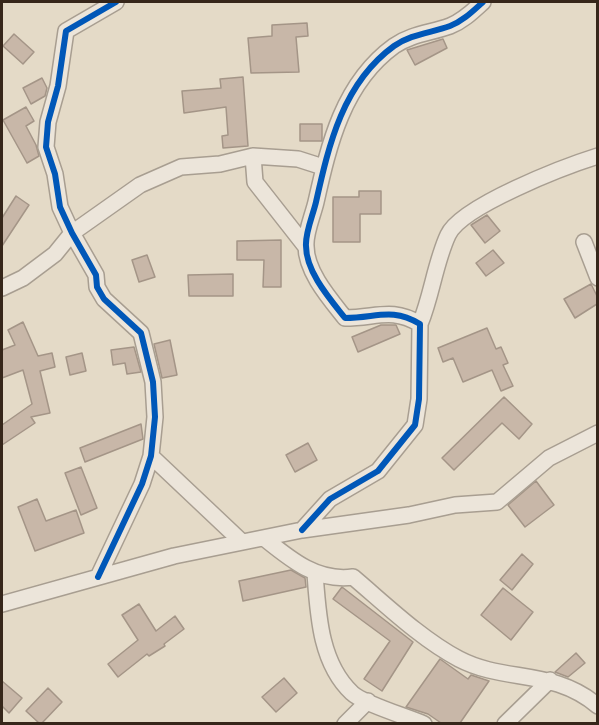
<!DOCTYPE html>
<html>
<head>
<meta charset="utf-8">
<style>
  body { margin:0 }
  #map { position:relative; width:599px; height:725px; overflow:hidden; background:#e4dac7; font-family:"Libre Baskerville",serif }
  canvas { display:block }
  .frame { position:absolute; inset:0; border:3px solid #36261a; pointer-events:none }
</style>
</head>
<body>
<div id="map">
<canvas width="599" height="725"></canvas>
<div class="frame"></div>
</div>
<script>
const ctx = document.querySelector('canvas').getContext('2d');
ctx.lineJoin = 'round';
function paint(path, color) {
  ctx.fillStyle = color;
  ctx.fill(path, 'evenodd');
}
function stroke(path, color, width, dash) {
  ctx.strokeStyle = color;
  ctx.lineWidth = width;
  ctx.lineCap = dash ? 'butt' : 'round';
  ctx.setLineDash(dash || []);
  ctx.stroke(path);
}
const building = new Path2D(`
  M307,23L308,36L296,37L299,72L251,73L248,38L272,36V25Z
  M14,34L34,52L23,64L3,46Z
  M443,39L447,48L415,65L407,50Z
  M243,77L248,146L223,148L222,136L228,135L226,107L184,113L182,91L221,88L220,79Z
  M42,78L47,88L45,96L31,104L23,88Z
  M26,107L34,121L26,126L36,145L39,156L27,163L3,120Z
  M300,124H322V141H300Z
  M359,191H381V214H360V242H333V197H359Z
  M16,196L29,205L2,246V218Z
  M487,215L500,231L485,243L471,225Z
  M281,240V287H263L264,260H237V241Z
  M493,250L504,263L486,276L476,263Z
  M147,255L155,277L139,282L132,260Z
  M233,274V296H189L188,275Z
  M591,284L597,296V304L575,318L564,299Z
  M23,322L38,356L52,353L55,367L40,371L50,413L31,417L35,423L2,445V425L32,404L23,370L2,378V350L15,345L8,330Z
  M381,325H396L400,334L358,352L352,337Z
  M487,328L496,349L501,347L508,363L503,365L513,386L501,391L492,370L463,382L453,358L443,362L438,348Z
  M170,340L177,375L162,378L154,344Z
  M134,347L141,372L127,374L125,363L113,365L111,350Z
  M82,353L86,371L70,375L66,357Z
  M504,397L532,424L519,439L502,423L454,470L442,458Z
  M141,424L143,439L85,462L80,448Z
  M308,443L317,460L295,472L286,455Z
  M81,467L97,508L81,515L65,473Z
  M536,481L554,505L525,527L508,505Z
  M37,499L46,521L76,510L84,533L35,551L18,507Z
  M522,554L533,564L512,590L500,580Z
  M291,570L305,578L306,587L243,601L239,581Z
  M342,587L413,642L382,691L364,679L390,641L333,599Z
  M503,588L533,612L511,640L481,615Z
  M139,604L156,631L175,616L184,629L164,644L165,646L149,656L147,654L118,677L108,664L138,640L122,615Z
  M576,653L585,663L568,677L555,672Z
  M440,659L468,679L471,675L489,681L460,723H441L428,714L406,707Z
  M284,678L297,693L276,712L262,697Z
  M2,681L22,698L9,713L2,706Z
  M48,688L62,702L42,723H39L26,711Z`);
const minor = new Path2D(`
  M253,156L255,182L306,247
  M584,242L598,278
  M2,288L23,278L55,254L72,233L140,185L181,167L220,164L253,156L298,159L323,167
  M420,324C432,295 435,263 448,235C461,206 566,166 598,156
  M151,456L242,542
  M302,530L330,499L378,471L415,425L419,399L420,324C391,307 377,318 345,318C330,299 306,272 306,246C305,233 313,215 316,202C329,144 343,83 394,46C411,34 431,33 450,26C463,21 473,11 483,2
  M264,538C290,559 317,582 353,577C385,604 421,639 459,659C505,683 553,668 598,706
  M315,573C318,614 320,663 352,693C362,703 408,717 424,724
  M98,577L142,484L151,456L155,417L153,382L141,333L104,299L97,287L96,275L72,233L60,207L55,174L46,147L48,122L58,86L66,31L116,2
  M2,604L174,556L302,530L409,515L455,505L497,502L549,458L598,433
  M345,724L368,701
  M505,724L550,680`);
const cycleway = new Path2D(`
  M302,530L330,499L378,471L415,425L419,399L420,324C391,307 377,318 345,318C330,299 306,272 306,246C305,233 313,215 316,202C329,144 343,83 394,46C411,34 431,33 450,26C463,21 473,11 483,2
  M98,577L142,484L151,456L155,417L153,382L141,333L104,299L97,287L96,275L72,233L60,207L55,174L46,147L48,122L58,86L66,31L116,2`);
paint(building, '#c8b7a8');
stroke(building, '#a49587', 1.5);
stroke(minor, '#a89e91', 18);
stroke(minor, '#ece5da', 15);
stroke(cycleway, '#0057b8', 6);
</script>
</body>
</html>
